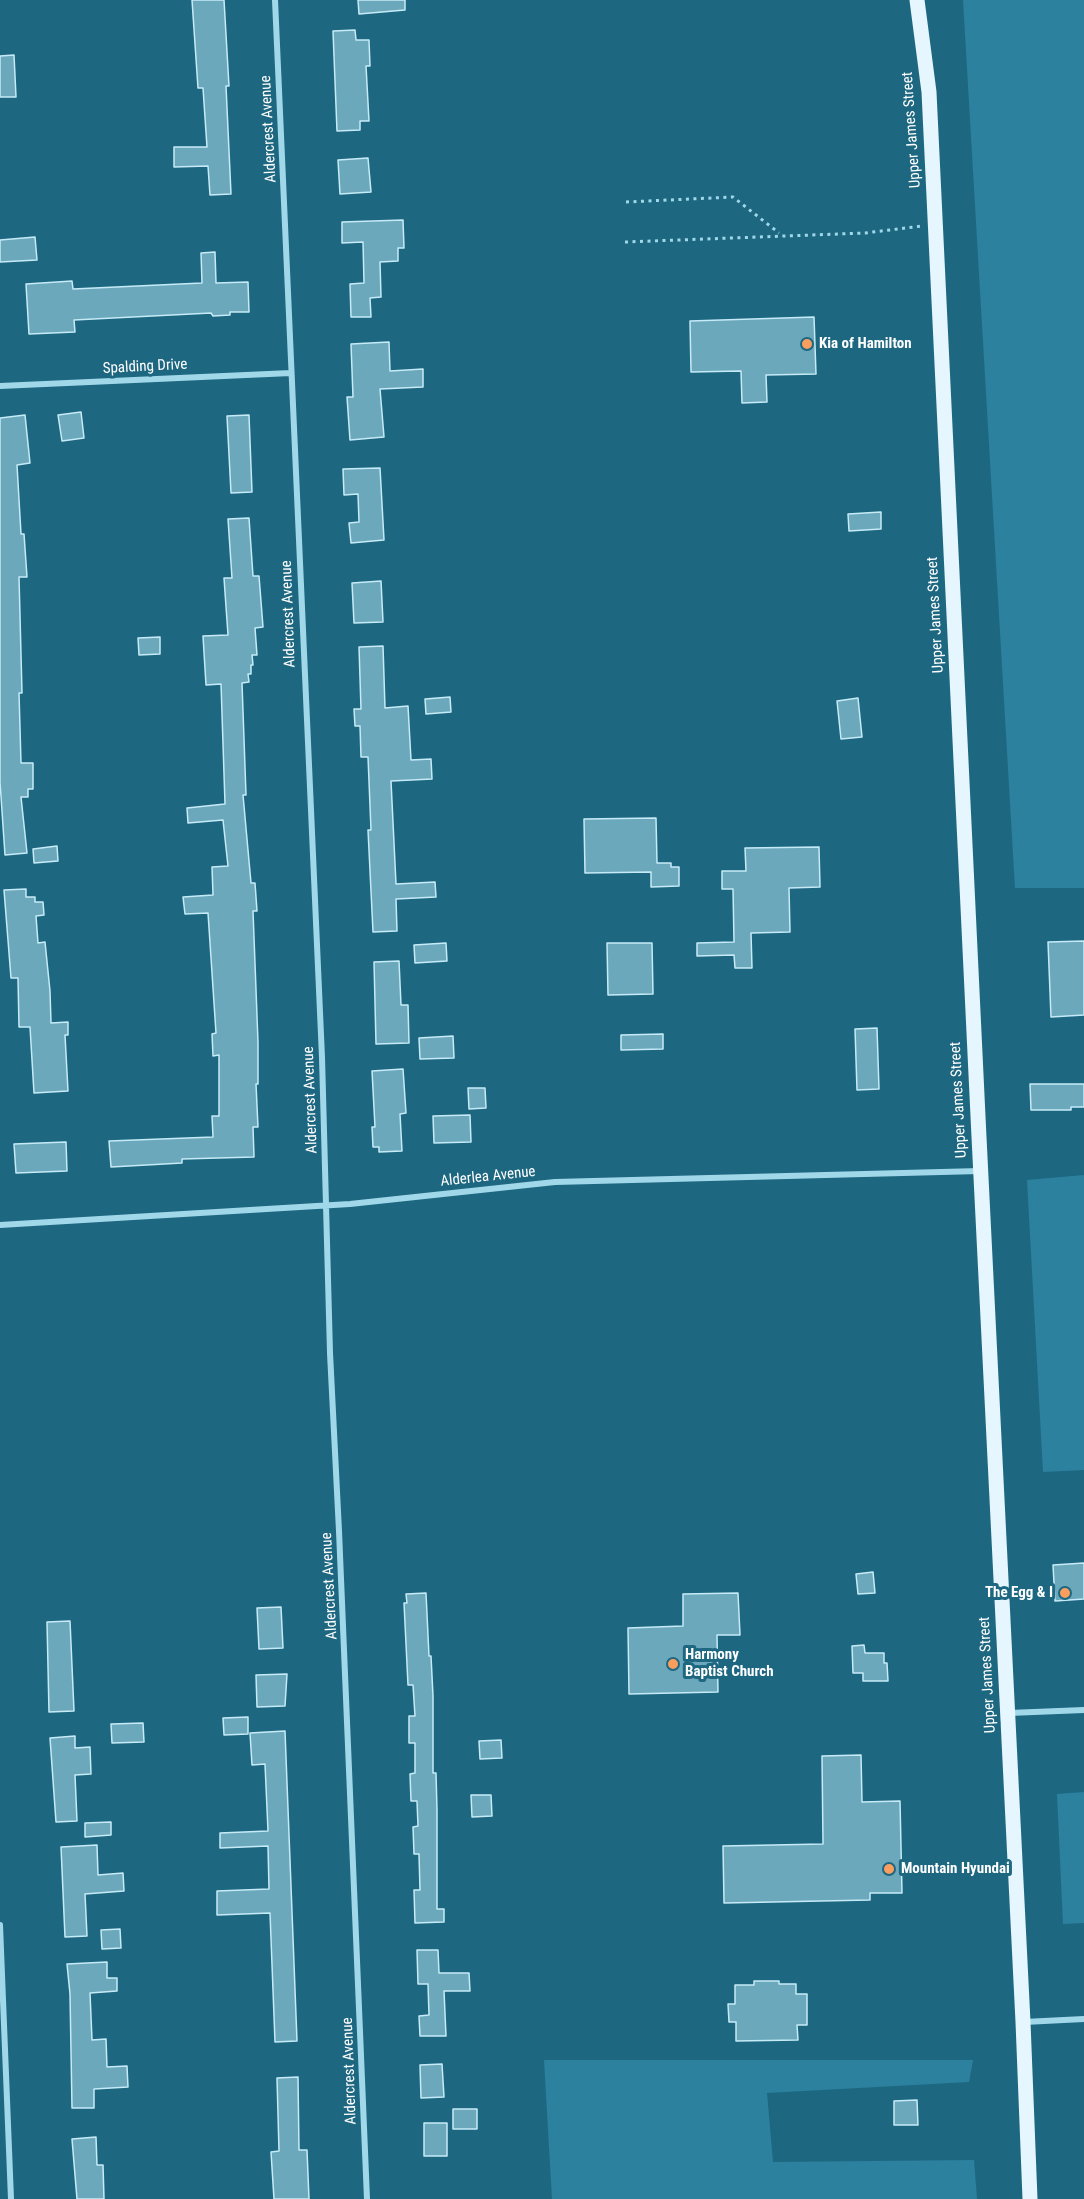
<!DOCTYPE html>
<html>
<head>
<meta charset="utf-8">
<style>
  body { margin:0 }
  canvas { display:block; background:#1d6781 }
</style>
</head>
<body>
<canvas width="1084" height="2199"></canvas>
<script>
const ctx = document.querySelector('canvas').getContext('2d');
ctx.lineJoin = 'round';
function paint(path, color) {
  ctx.fillStyle = color;
  ctx.fill(path, 'evenodd');
}
function stroke(path, color, width, dash) {
  ctx.strokeStyle = color;
  ctx.lineWidth = width;
  ctx.lineCap = dash ? 'butt' : 'round';
  ctx.setLineDash(dash || []);
  ctx.stroke(path);
}
function drawText(font, color, halo, rows, align = 'center') {
  ctx.font = font + ' "Roboto Condensed",sans-serif';
  ctx.lineWidth = 6;
  ctx.setLineDash([]);
  ctx.textBaseline = 'middle';
  ctx.strokeStyle = halo;
  ctx.fillStyle = color;
  for (const [text, x, y, turn = 0] of rows) {
    ctx.save();
    ctx.translate(x, y);
    ctx.rotate((+turn || 0) * Math.PI / 180);
    ctx.textAlign = isNaN(turn) ? turn : align;
    if (halo) ctx.strokeText(text, 0, 0);
    ctx.fillText(text, 0, 0);
    ctx.restore();
  }
}
const green = new Path2D(`
  M963,0H1084V888H1015Z
  M1084,1175V1470L1043,1472L1027,1180Z
  M1084,1792V1923L1063,1924L1057,1794Z
  M544,2060H973L969,2082L767,2093L773,2162L974,2160L977,2199H552Z`);
const building = new Path2D(`
  M192,0H224L229,86H226L231,194L210,195L208,166L174,167V147H207L203,88H198Z
  M358,0H405V10L359,14Z
  M355,30L356,40H369L370,66H366L369,121H360V130L337,131L333,31Z
  M14,55L16,97H0V56Z
  M368,158L371,192L340,194L338,160Z
  M403,220L404,248H398V261L380,262L381,297L370,298L371,317H351L350,284L364,283L363,242L342,243V222Z
  M35,237L37,260L0,262V240Z
  M215,252L216,283L248,282L249,312H230V315L213,316L211,313L74,320L75,332L29,334L26,284L72,281L73,289L202,283L201,253Z
  M814,317L816,374L766,375L767,402L742,403L741,371L691,372L690,321Z
  M389,342L390,371L423,369V387L380,389L384,437L350,440L347,397H353L351,344Z
  M81,412L84,438L62,441L58,415Z
  M25,415L30,463L17,465L21,534H24L27,577H19L22,693H19L21,763H33V789H28V797H21L27,853L5,855L0,782V418Z
  M249,415L252,492L231,493L227,416Z
  M380,468L384,540L351,543L349,523L359,522L358,494L344,495L343,469Z
  M881,512V529L849,531L848,514Z
  M249,518L253,576H259L263,627L255,628L257,655H252L253,665H251V674H248L249,682L242,683L246,795H243L251,883H255L257,911H253L258,1042V1084H256L258,1127H253L254,1157L182,1159V1163L111,1167L109,1141L213,1137L212,1116H219V1055L213,1056L212,1034L216,1033L208,913L185,914L183,897L213,895L212,867L228,866L223,820L188,823L187,808L225,804L221,684L206,685L203,636L228,635L224,578H232L228,519Z
  M381,581L383,622L354,623L352,583Z
  M160,637V654L139,655L138,638Z
  M383,646L385,708L408,706L411,760L431,759L432,779L391,781L396,884L435,882L436,897L396,899L397,931L373,932L368,830H371L368,757H361L360,726H355L354,709H361L359,647Z
  M450,697L451,712L426,714L425,699Z
  M858,698L862,737L841,739L837,701Z
  M656,818L657,863H671V867H679V886L651,887V872L585,873L584,819Z
  M57,846L58,861L34,863L33,849Z
  M819,847L820,887L789,888L790,932L751,933L752,968H735L734,955L697,956V943L734,942L733,889H722V871H746L745,848Z
  M26,889V897H35V902H43L44,915L36,916L38,943L45,942L50,991L51,1023L68,1022V1035H65L68,1091L34,1093L30,1027H19L18,978H11L4,890Z
  M1084,941V1015L1051,1017L1048,942Z
  M446,943L447,961L415,963L414,945Z
  M607,943H652L653,994L608,995Z
  M399,961L401,1005H408L409,1043L376,1044L374,962Z
  M877,1028L879,1089L857,1090L855,1029Z
  M663,1034V1049L621,1050V1035Z
  M453,1036L454,1058L420,1059L419,1038Z
  M403,1069L406,1113L400,1114L402,1151L379,1152V1147H373L372,1127H375L372,1071Z
  M1030,1084H1084V1107H1071V1110H1031Z
  M468,1088H485L486,1108L469,1109Z
  M470,1115L471,1142L434,1143L433,1116Z
  M66,1142L67,1171L16,1173L14,1144Z
  M1084,1563V1599L1055,1601L1053,1565Z
  M873,1572L875,1593L858,1594L856,1574Z
  M426,1593L429,1656H431L433,1696V1773H436L437,1810V1909H444V1922L415,1923L414,1890H420L419,1854H414L413,1827L418,1826L417,1801H411L410,1774L415,1773V1743H409V1716H415L413,1685H408L404,1603H407L406,1594Z
  M738,1593L740,1635H717L718,1692L629,1694L628,1628L683,1626V1594Z
  M281,1607L283,1648L259,1649L257,1608Z
  M70,1621L74,1711L49,1712L47,1622Z
  M864,1645L865,1653H884V1663H887L888,1681H863V1673H853L852,1646Z
  M287,1674L285,1706L257,1707L256,1675Z
  M248,1717V1734L224,1735L223,1718Z
  M143,1723L144,1742L112,1743L111,1724Z
  M285,1731L297,2041L275,2042L270,1913L217,1915V1891L269,1889L268,1846L220,1848V1833L268,1831L265,1764L252,1765L250,1733Z
  M75,1736V1748L90,1747L91,1774L75,1775L77,1821L56,1822L50,1738Z
  M501,1740L502,1758L480,1759L479,1741Z
  M861,1755L862,1802L900,1801L902,1893H870V1900L724,1903L723,1846L823,1844L822,1756Z
  M471,1795H491L492,1816L472,1817Z
  M111,1822V1835L85,1837V1823Z
  M97,1845L98,1875L123,1873L124,1891L85,1894L87,1936L65,1937L61,1847Z
  M120,1929L121,1948L102,1949L101,1930Z
  M417,1950H438L439,1973H469L470,1991H444L446,2036H420L419,2016L429,2015L428,1984H418Z
  M107,1962V1978H117V1991L90,1993L92,2040L106,2039L107,2067L127,2066L128,2087L94,2089V2108H72L70,1994L67,1964Z
  M754,1981H779V1984H796V1994H807V2025H797L798,2040L736,2041V2022H729L728,2004H735V1985H754Z
  M442,2064L444,2097L421,2098L420,2065Z
  M298,2077L299,2150H307L309,2199H274L271,2152L279,2151L277,2078Z
  M917,2100L918,2125H894V2101Z
  M453,2109H477V2129H453Z
  M424,2123H447V2156H424Z
  M96,2137L97,2165H103L104,2199H77L72,2139Z`);
const path = new Path2D(`
  M626,202L733,197L779,233
  M625,242L865,233L922,226`);
const minor = new Path2D(`
  M275,0L322,1057L330,1353L339,1531L367,2199
  M0,386L291,373
  M0,1225L350,1204L555,1182L980,1171
  M1009,1713L1084,1710
  M0,1925L11,2199
  M1024,2022L1084,2019`);
const primary = new Path2D(`
  M917,0L929,92L979,1137L1023,2022L1030,2199`);
const markers = [
  [807,344,6,"#f99e5f"],
  [1065,1593,6,"#f99e5f"],
  [673,1664,6,"#f99e5f"],
  [889,1869,6,"#f99e5f"]
];
const streetNames = [
  ["Aldercrest Avenue",269,129,-93],
  ["Upper James Street",912,130,-94],
  ["Spalding Drive",145,367,-3],
  ["Aldercrest Avenue",289,614,-92],
  ["Upper James Street",936,615,-93],
  ["Aldercrest Avenue",311,1100,-92],
  ["Upper James Street",959,1100,-93],
  ["Alderlea Avenue",488,1177,-6],
  ["Aldercrest Avenue",330,1586,-93],
  ["Upper James Street",988,1675,-93],
  ["Aldercrest Avenue",350,2071,-92]
];
const poiNames = [
  ["Kia of Hamilton",819,344],
  ["The Egg & I",1053,1593,"right"],
  ["Harmony",685,1655],
  ["Baptist Church",685,1672],
  ["Mountain Hyundai",901,1869]
];
paint(green, '#2c819e');
paint(building, '#6ba8bc');
stroke(building, '#c6ebf7', 1.5);
stroke(path, '#a1d8e9', 3, [3, 4.5]);
stroke(minor, '#a1d8e9', 6);
stroke(primary, '#e5f6fe', 15);
for (const [x, y, r, color] of markers) {
  const dot = new Path2D();
  dot.arc(x, y, r, 0, 2 * Math.PI);
  ctx.fillStyle = color;
  ctx.fill(dot);
  stroke(dot, '#1d6781', 2);
}
drawText('15px', '#fff', '#1d6781', streetNames);
drawText('bold 15px', '#fff', '#1d6781', poiNames, 'left');
</script>
</body>
</html>
